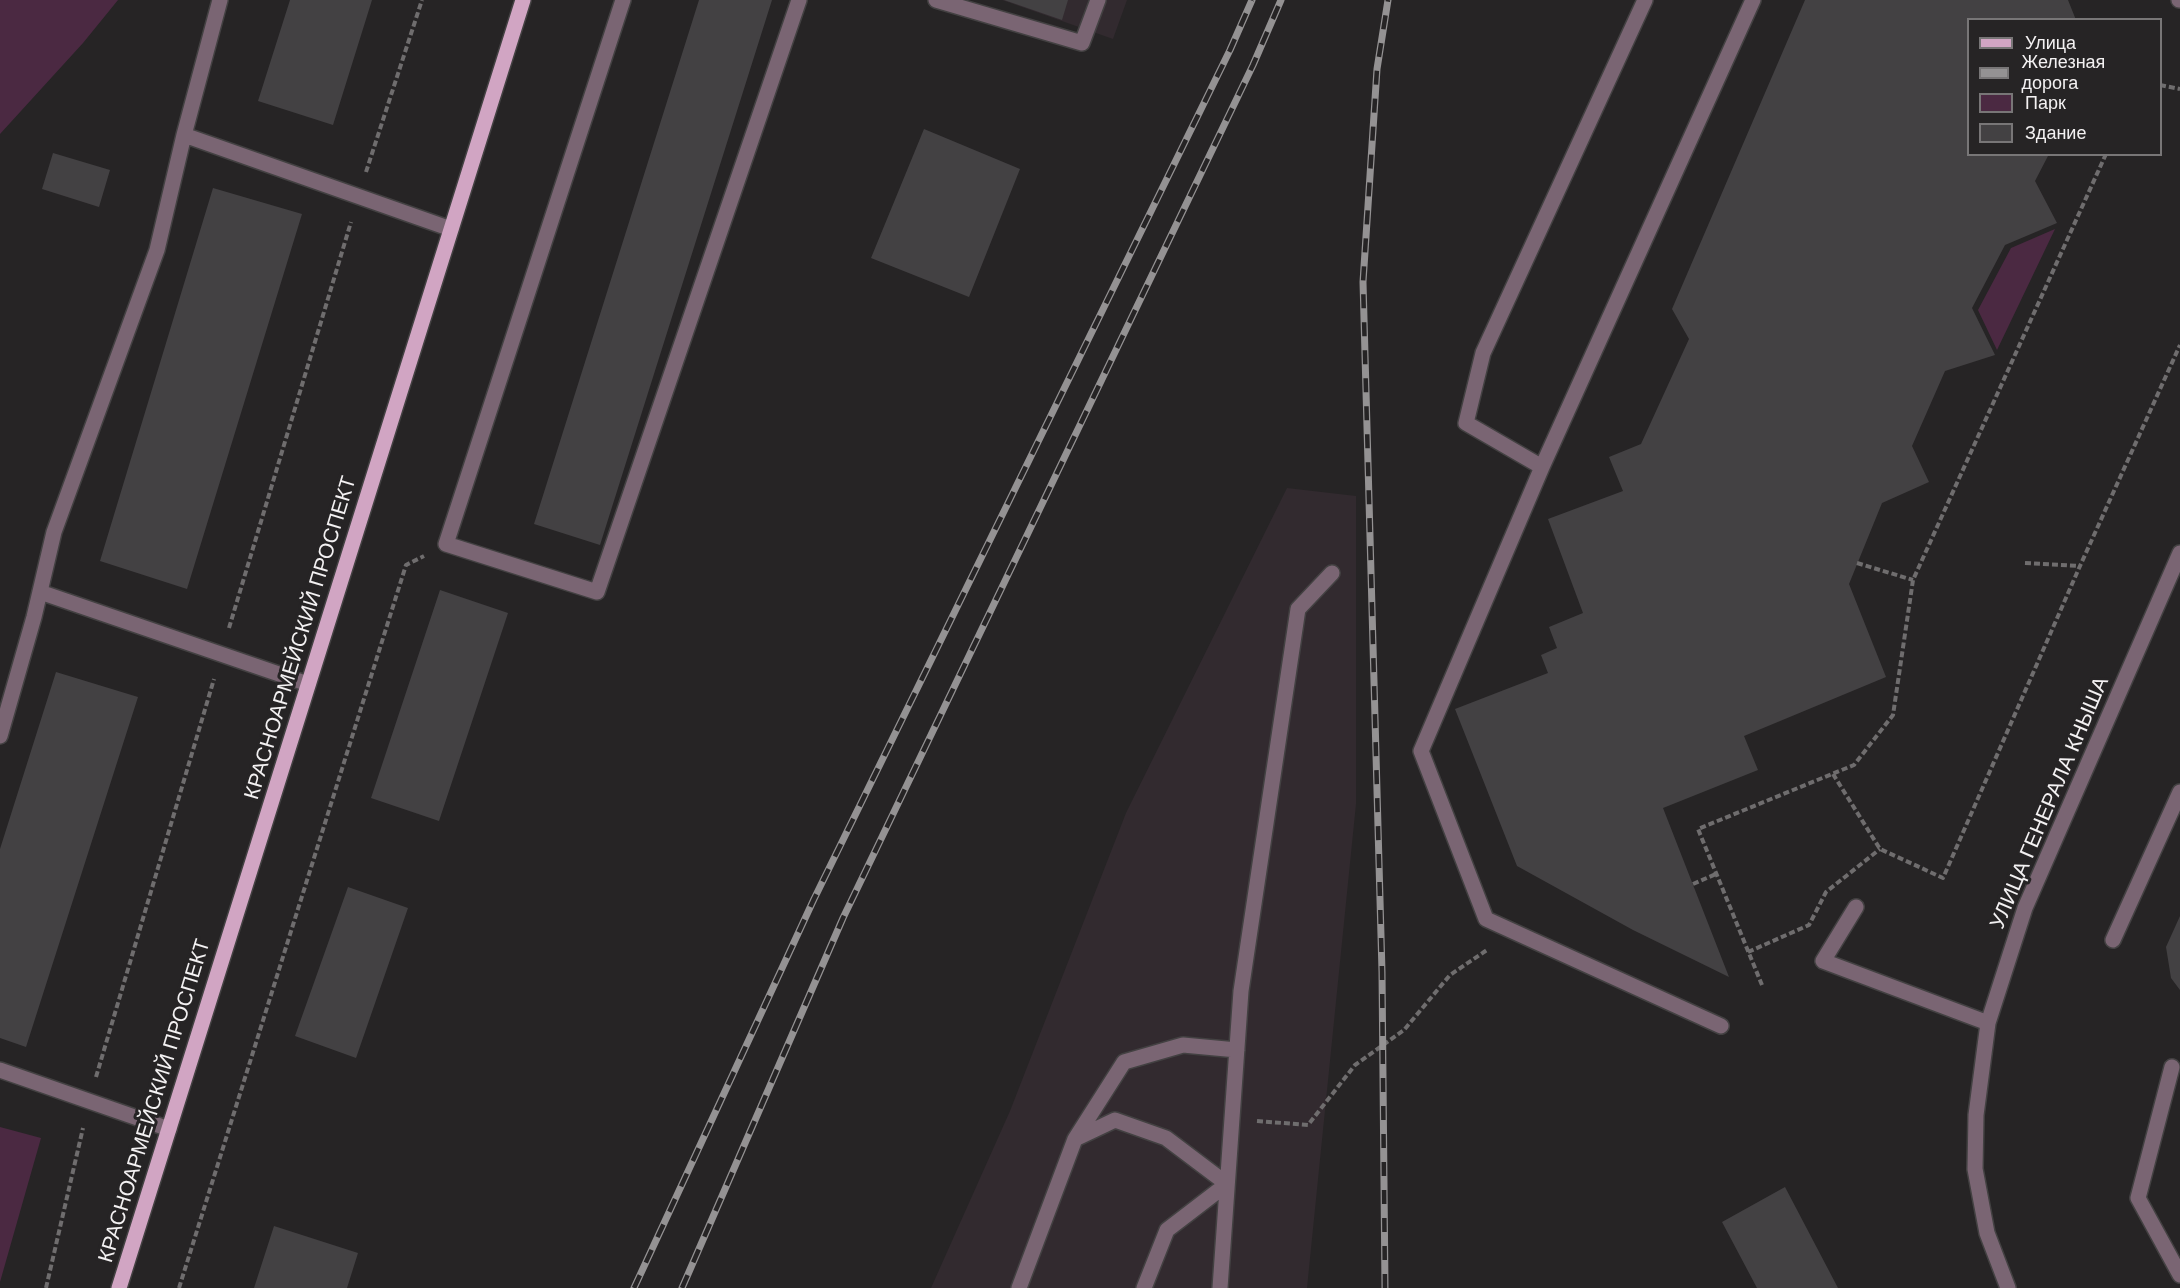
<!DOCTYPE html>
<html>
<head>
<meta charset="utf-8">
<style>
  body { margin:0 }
  #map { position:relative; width:2180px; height:1288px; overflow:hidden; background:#262425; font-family:Helvetica,sans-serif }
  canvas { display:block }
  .legend { position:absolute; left:1967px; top:18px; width:195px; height:138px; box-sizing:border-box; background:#262425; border:2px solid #787677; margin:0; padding:8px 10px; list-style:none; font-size:18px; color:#f3f1f2 }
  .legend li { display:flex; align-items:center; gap:12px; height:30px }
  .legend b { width:30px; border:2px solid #787677 }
</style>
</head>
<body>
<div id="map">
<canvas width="2180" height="1288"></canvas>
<ul class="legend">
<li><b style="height:8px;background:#d1a5c3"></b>Улица</li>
<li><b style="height:8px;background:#949293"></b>Железная дорога</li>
<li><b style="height:16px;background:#4b2942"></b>Парк</li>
<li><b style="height:16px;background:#434143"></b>Здание</li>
</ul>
</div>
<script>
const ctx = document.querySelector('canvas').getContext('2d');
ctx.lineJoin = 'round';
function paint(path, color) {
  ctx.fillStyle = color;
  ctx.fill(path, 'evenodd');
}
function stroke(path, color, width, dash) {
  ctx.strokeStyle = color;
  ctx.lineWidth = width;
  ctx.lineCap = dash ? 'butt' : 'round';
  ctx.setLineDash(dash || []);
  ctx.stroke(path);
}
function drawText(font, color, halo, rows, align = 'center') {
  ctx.font = font + ' Helvetica,sans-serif';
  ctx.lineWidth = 6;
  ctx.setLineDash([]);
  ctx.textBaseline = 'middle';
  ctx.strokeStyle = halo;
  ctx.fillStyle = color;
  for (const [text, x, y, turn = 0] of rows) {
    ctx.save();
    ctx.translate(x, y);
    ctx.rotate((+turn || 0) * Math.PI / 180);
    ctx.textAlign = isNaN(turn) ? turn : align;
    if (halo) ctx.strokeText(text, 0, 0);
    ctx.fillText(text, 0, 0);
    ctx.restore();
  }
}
const built = new Path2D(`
  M1002,0H1127L1113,39Z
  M1287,488L1356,496V804L1307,1288H931L1010,1111L1126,813Z`);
const green = new Path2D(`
  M0,0H118L83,43L0,134Z
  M2055,229L1997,350L1978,310L2011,248Z
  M0,1127L41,1138L0,1282Z`);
const building = new Path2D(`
  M290,0H372L333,125L258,101Z
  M699,0H772L600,545L534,524Z
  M1004,0H1068L1062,20Z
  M1805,0H2068L2076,20H1968V154H2049L2035,181L2057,223L2005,245L1972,308L1995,355L1945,371L1912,446L1929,482L1882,503L1849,584L1886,677L1744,736L1758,770L1663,808L1729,977L1633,930L1517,866L1455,709L1548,673L1541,655L1557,648L1549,627L1583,613L1548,519L1623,491L1609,457L1641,444L1689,339L1672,309Z
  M924,129L1020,169L969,297L871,258Z
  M53,153L110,170L99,207L42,189Z
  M213,188L302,214L187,589L100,561Z
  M440,590L508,613L439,821L371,798Z
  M56,672L138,697L26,1047L0,1038V849Z
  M348,887L408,908L356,1058L295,1036Z
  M2180,916V990L2171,978L2166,947Z
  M1785,1187L1838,1288H1757L1722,1222Z
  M274,1226L358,1253L347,1288H254Z`);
const path = new Path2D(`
  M2160,85L2180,89
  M366,172L422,0
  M1857,563L1913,580
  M2025,563L2080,566
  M229,628L351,222
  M1833,774L1880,849L1943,878L2080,566L2180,345
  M1693,884L1716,874
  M1748,952L1809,925L1826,892L1880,849
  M1762,985L1698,829L1854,765L1893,715L1913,580L2106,154
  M96,1077L214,679
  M1257,1121L1308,1125L1355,1065L1404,1030L1450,975L1487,950
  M46,1288L83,1128
  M179,1288L406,565L424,556`);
const minor = new Path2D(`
  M623,0L446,544L597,592L799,0
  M936,0L1082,43L1098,0
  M2179,0H2180
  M184,135L451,229
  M1542,467L1466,423L1483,353L1645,0
  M40,592L308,684
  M0,736L34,617L54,532L157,250L184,135L220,0
  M1856,907L1823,961L1988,1023
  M2113,940L2180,792
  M1721,1026L1486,919L1421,751L1542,467L1753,0
  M2172,1067L2138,1198L2180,1275
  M0,1070L169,1129
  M1075,1139L1124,1062L1183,1045L1237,1050
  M1019,1288L1075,1139L1115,1120L1166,1138L1227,1184L1167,1230L1144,1288
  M1220,1288L1241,991L1298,609L1332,573
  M2008,1288L1987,1233L1975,1169L1976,1115L1988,1023L2025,908L2180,553`);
const major = new Path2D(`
  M119,1288L523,0`);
const rail = new Path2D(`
  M634,1288L814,899L1230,50L1252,0
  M682,1288L843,918L1253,65L1281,0
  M1385,1288L1382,972L1363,282L1377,69L1388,0`);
const streetNames = [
  ["КРАСНОАРМЕЙСКИЙ ПРОСПЕКТ",301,638,-73],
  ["УЛИЦА ГЕНЕРАЛА КНЫША",2050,803,-67],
  ["КРАСНОАРМЕЙСКИЙ ПРОСПЕКТ",155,1101,-73]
];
paint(built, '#322a2f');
paint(green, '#4b2942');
paint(building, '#434143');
stroke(minor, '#434142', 18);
stroke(major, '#434142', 18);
stroke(path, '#6f6d6e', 4, [6, 3]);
stroke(minor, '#7a6573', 15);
stroke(major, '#d1a5c3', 15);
stroke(rail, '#949293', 7);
stroke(rail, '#262425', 4.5, [14]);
drawText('21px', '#f3f1f2', '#262425', streetNames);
</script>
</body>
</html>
